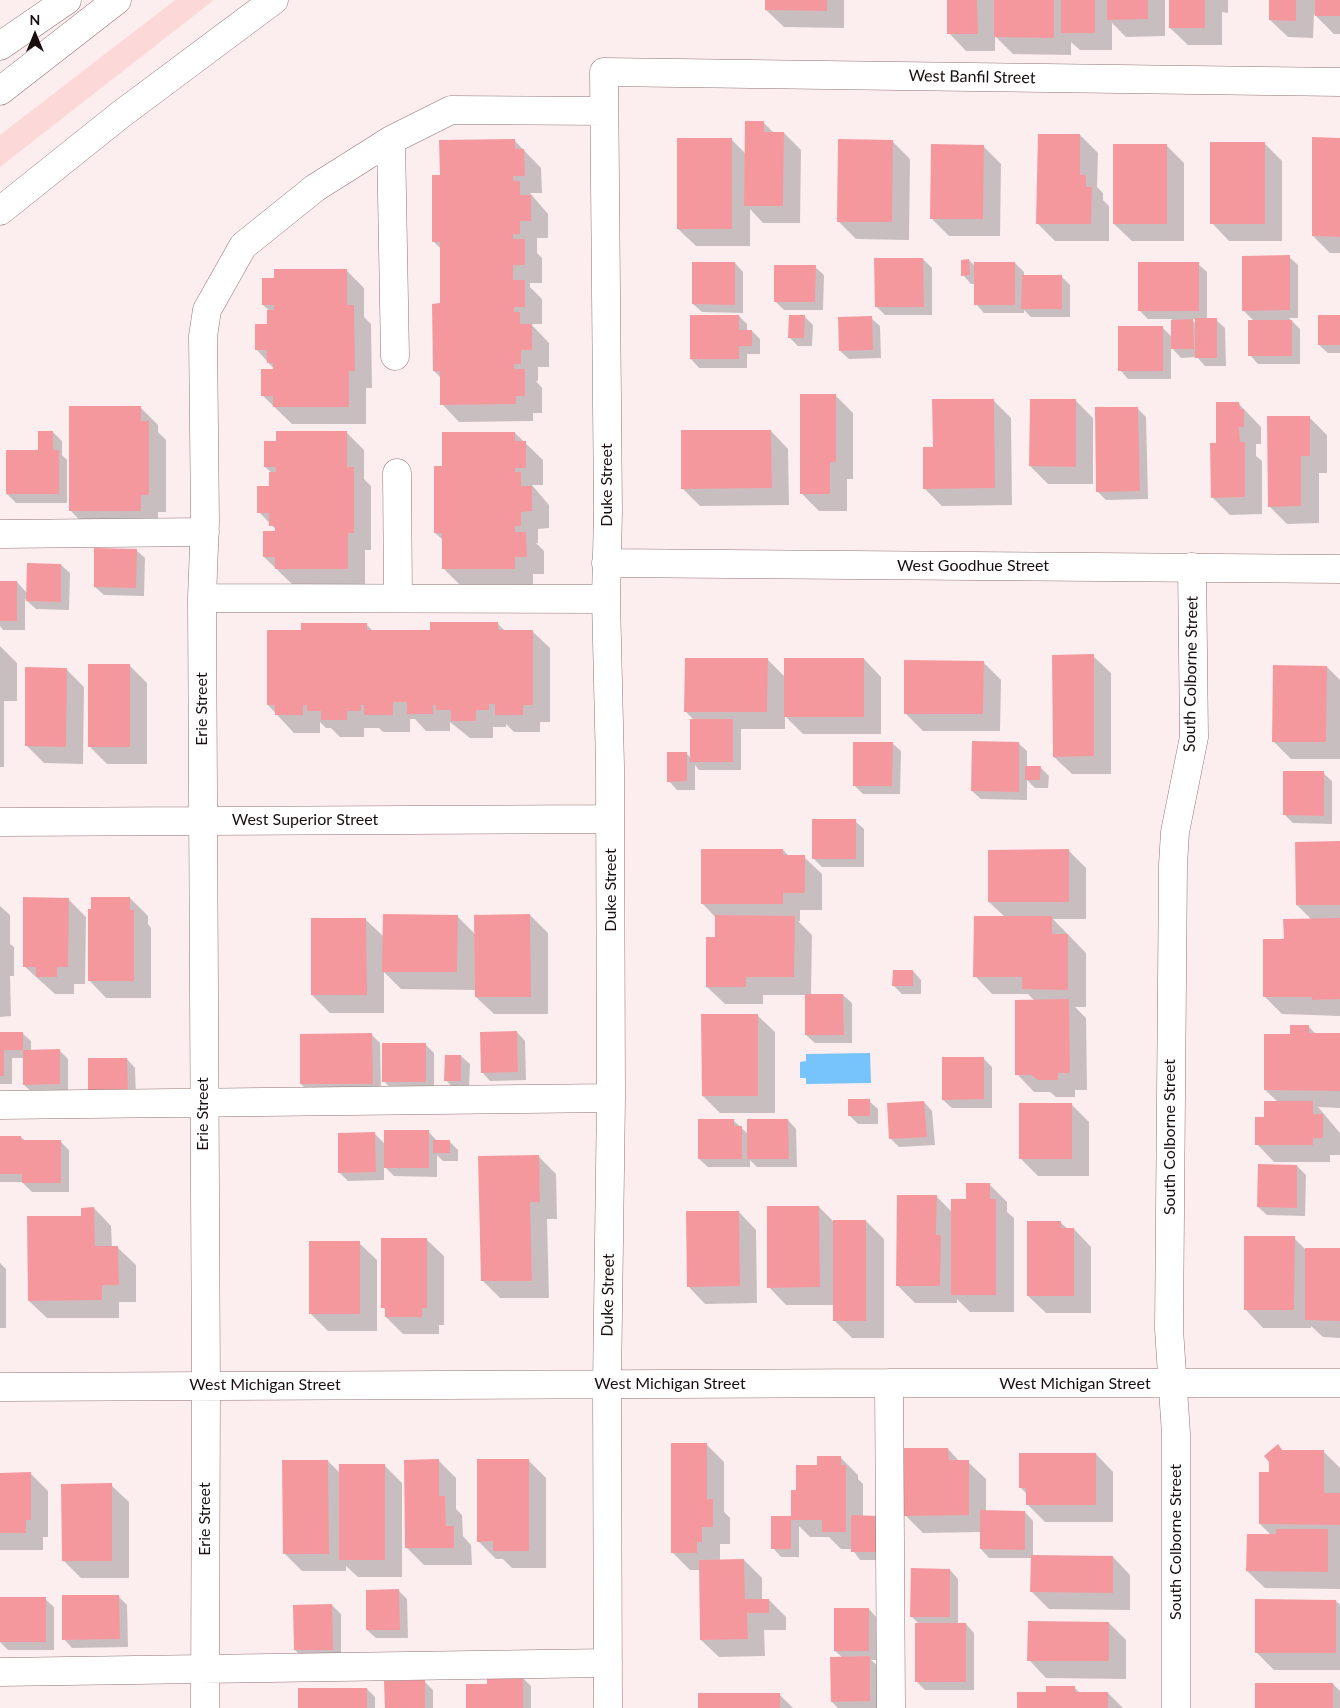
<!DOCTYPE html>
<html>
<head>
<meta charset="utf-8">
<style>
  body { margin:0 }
  #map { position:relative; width:1340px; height:1708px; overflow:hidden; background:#fceeef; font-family:Lato,sans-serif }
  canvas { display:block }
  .north { position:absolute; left:10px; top:10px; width:50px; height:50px; -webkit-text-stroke:4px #fff; paint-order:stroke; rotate:0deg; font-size:14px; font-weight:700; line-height:20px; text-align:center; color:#1a0f10 }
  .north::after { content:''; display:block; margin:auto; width:18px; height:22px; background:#1a0f10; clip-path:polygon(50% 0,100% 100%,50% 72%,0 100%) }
</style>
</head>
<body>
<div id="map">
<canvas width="1340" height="1708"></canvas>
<div class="north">N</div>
</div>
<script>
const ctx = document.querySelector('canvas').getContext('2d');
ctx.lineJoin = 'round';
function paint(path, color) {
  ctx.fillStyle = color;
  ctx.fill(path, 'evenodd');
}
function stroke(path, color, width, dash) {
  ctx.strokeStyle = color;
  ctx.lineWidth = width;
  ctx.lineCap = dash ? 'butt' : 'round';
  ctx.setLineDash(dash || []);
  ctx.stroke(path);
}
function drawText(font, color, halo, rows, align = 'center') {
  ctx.font = font + ' Lato,sans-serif';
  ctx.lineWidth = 5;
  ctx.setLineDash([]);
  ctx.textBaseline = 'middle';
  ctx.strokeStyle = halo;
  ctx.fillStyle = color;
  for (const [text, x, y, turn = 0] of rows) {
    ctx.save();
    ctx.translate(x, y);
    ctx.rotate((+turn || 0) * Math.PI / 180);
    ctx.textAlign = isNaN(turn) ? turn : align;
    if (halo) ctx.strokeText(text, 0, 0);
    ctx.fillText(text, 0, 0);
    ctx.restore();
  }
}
const green = new Path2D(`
  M175,0H214L0,167V135Z`);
const water = new Path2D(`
  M870,1053L871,1083L806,1084V1078H800V1062L806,1061V1054Z`);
const shadow = new Path2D(`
  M766,0H844V28L784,27L766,10Z
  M948,0H1165V36L1126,37L1112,23V50H1080L1071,42V55L1013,54L995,36V51H966L949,33Z
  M1171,0H1228V13L1222,12V45H1188L1170,28Z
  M1270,0H1340V34H1334L1314,14L1313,38L1288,37L1270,20Z
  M763,122L774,133H784L801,150L800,223H763L750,209V246H696L678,229L732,140L746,154Z
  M1080,135L1098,153L1097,187L1103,193V200L1109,206V241H1055L1037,223Z
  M1340,139V253H1330L1313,236Z
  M514,140L541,168L542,193H530L548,214V238H537V253L542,258V283H530V287L542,299V324H531L549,343V367H538V381H536L542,388V413H533V421L459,422L442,404L441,378L434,371L442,305L441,249L434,242L441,176Z
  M892,141L910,159L909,240L856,239L838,221Z
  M1264,143L1282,161V241H1229L1212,223Z
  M1166,145L1184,163V241H1132L1114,224Z
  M983,146L1001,164L1000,236H949L931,218Z
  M1289,257L1298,265V318H1289L1300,329V364H1258L1250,355L1254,321L1243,310Z
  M923,259L932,268V315H885L876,306Z
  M969,260L976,267L1015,263L1024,272V277H1062L1070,285V317H1031L1024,310V313H984L976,304V284H971L963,275Z
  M735,263L743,272V313L702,312L693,304Z
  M1198,264L1207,272V320H1216L1225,328L1226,366H1205L1197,357L1181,358L1171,347V379H1128L1120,370L1162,327L1172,337V319H1148L1139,310ZM1191,319H1197V325Z
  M815,267L824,275L823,310H784L775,301Z
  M346,270L364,288V317L371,324L372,388H366V424H292L262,395L274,369L257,350L268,325L270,311L263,305Z
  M739,316L747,324V331H752L760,339V354H747V368H699L691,359Z
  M804,316L813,325L812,346H798L789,337Z
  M1340,316V353H1328L1319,345Z
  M871,318L880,326L881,358L849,359L840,351Z
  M835,395L853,413V479H847V511H819L801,493Z
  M993,400L1011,418L1012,505L942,506L924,488Z
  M1075,400L1093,418V484H1048L1030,466Z
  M1239,404L1261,427V444H1256V456L1262,461V514L1230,515L1212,497L1217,445Z
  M140,407L158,425V432L166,440V512H158V528H87L70,510Z
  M1137,408L1146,417L1148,499L1106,500L1097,491Z
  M1309,417L1327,435V473H1319V523L1287,524L1269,506Z
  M771,431L788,449L789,505L700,506L682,488Z
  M53,432L62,441V455L67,460V503H16L7,494Z
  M346,432L364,450V479L371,486V550H365V586H294L264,557L278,532L259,512L270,488L272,473L265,467L277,442Z
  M515,433L543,460V485H532L549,505V528L538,529V543H536L544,551V574H533V586H461L443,568V540L435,533L443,467Z
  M136,550L145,558L144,596L104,595L95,587Z
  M61,565L70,573L69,610L36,609L25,599V630H3L0,626V582H17L27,593Z
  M497,623L505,631H532L550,648V722H540V732H514L506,724V727H493V738H470L450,722V731H426L415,719H410V732H383L379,728H364V737H340L331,728H326L320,722V733H294L268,705L302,631L366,624L373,631H431Z
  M0,646L17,663V701H4V767H0Z
  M1093,656L1111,673V774H1072L1054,757Z
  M767,659L785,677L864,659L881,677V734H803L785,716V729H741V770H699L695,765V790H677L669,781L686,753L691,758L694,720L686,712Z
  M983,662L1001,680L1000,731H923L905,713Z
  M129,665L147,683V764H107L89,746Z
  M1327,667L1340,680V759H1291L1273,741Z
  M66,669L84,687L83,764L44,763L26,745Z
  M892,743L901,751L900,794H863L854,785Z
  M1018,743L1027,751V767H1040L1049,776L1048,788H1035L1027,780V800L981,799L972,791Z
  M1323,773L1332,781V824L1293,823L1284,814Z
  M855,821L864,829V867H822L813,858Z
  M1340,842V1016L1282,1014L1265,997L1285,940L1312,920L1297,905Z
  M783,850L790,857H804L822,874V910H800V921H798L812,935L811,995H843L852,1003V1043H815L806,1035V995H763V1004H725L707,987L716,938V918L702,903Z
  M1068,850L1086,868V919H1053L1086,953V1007H1075L1086,1018L1087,1090H1075V1097H1056L1050,1092H1034L1017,1074L1035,1001L1028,994H992L975,976L1005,917L989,902Z
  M130,898L148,916V924L151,928V998H106L89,980Z
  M68,899L86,917L85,984H74V994H55L24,966Z
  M0,906L10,915V944L14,947V976H10L11,1016L0,1017Z
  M530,915L548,933V1014H494L476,997V990L401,989L384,972V1013H330L312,995L366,920L384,937L457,916L476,935Z
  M913,971L921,980V994H902L893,985Z
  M757,1015L775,1032V1113H720L703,1096Z
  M1308,1026L1317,1035H1340V1108L1318,1107L1340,1133V1155H1330V1162H1274L1257,1144L1266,1118L1278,1102L1265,1090L1292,1035Z
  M517,1032L525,1041L526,1080L490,1081L482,1072Z
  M0,1033H22L31,1041V1051L59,1050L68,1059V1093H33L24,1085V1058H12V1084H0Z
  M372,1035L380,1043L381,1093H310L301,1084Z
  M425,1044L434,1053V1090H392L384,1081Z
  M461,1056L470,1064L469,1089H454L446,1080Z
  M983,1058L992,1067V1108H952L943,1100Z
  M127,1059L135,1068L136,1098L98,1099Z
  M869,1101L878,1109V1124H858L850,1116Z
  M924,1102L932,1111L935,1145L899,1147L890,1138Z
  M1071,1104L1089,1122V1176H1038L1021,1159Z
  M788,1120L796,1129L797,1167H757L750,1160V1167H708L699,1159L734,1121L748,1134Z
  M428,1131L437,1141H449L458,1150V1161H443L437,1155V1177L394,1176L384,1166V1180L348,1181L339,1172L375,1134L385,1144Z
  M0,1137H21L25,1141H60L69,1150V1192H32L22,1182H0Z
  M538,1156L556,1174L557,1219H547L549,1298H500L483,1281Z
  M1297,1166L1306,1175L1305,1216L1267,1215L1258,1207Z
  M990,1185L1007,1202V1212L1014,1218V1312H970L957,1299V1303H915L898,1286L936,1196L952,1212Z
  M819,1207L833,1221H866L884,1239V1338H852L834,1320V1305H786L769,1287Z
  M94,1208L111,1226L112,1248H118L136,1265V1302H119V1318H47L29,1301L83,1217Z
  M739,1212L756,1230L757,1303L705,1304L688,1286Z
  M1061,1223L1068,1229H1074L1091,1247V1313H1046L1028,1296Z
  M1294,1238L1305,1249H1340V1338L1323,1337L1311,1326V1328H1263L1246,1310Z
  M426,1239L444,1256V1325H439V1334H403L386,1317V1310L383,1307Z
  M359,1243L377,1260V1331H328L310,1313Z
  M0,1263L6,1269V1328H0Z
  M706,1444L724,1462V1512L730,1518V1544H720V1561L744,1560L762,1578V1600H769L786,1617V1630H764L765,1656L719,1657L701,1640L700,1570H690L672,1552Z
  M948,1449L960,1462H968L986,1479V1512H1025L1033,1521V1556L1113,1557L1130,1575V1610L1049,1609L1032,1592V1558H989L981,1549V1532L923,1533L905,1515Z
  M1283,1451H1323L1340,1468V1589L1265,1588L1247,1571L1272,1536L1260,1524L1270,1473Z
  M1096,1454L1113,1472V1522H1045L1028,1505V1495L1021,1488Z
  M840,1457L858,1475V1479L863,1484V1517H876L884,1560H860L852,1549H841L829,1537H810L799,1526V1557H781L773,1548V1517L792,1519L797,1492L819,1467Z
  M438,1460L456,1478V1509L462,1515L463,1536L471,1545L472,1565H424L407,1548Z
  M528,1460L546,1478V1568H512L503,1559H496L478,1541Z
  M328,1461L340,1473L384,1465L402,1483V1577H358L346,1566V1571H302L284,1553Z
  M30,1473L48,1491V1537H43V1550H0V1474Z
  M111,1485L129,1502V1578H81L64,1561Z
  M950,1570L958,1579V1624H966L974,1633V1690H925L916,1681L919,1624L911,1616Z
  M398,1590L407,1599L408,1638H376L367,1630Z
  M119,1597L127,1605L128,1647L72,1648L64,1639Z
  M0,1599H45L54,1607V1650H8L0,1642Z
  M1336,1601L1340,1605V1670H1274L1257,1653Z
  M332,1605L341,1614V1658H303L295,1650Z
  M869,1609L877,1618V1660H871L878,1666V1708H838L832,1702L831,1658H843L835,1651Z
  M1109,1623L1126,1640V1679L1046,1678L1029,1660Z
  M522,1677L531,1686V1708H468L488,1685Z
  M424,1681L433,1690V1708H386Z
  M1333,1684L1340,1691V1708H1256Z
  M1075,1688L1080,1693H1108L1123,1708H1018L1047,1693Z
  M367,1689L375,1697V1708H299Z
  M779,1694L793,1708H700Z`);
const building = new Path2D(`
  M765,0H827V11L765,10Z
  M947,0H977L978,34H947Z
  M994,0H1054V38L994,37Z
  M1061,0H1095V33H1061Z
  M1107,0H1148V19L1107,20Z
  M1169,0H1205V28H1169Z
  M1269,0H1296V21L1269,20Z
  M1315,0H1340V16H1315Z
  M745,121H764V132H784L783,206H744Z
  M1038,134H1080V175H1086V187H1092L1091,224H1036Z
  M1312,137L1340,138V237L1312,236Z
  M677,138H732V229H677Z
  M515,139V149H524L525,176H513V181H520V195H531V221H520V234H513V239H525V265H513V280H525V307H514V312H520V324H532V350H521V364H514V369H525V396H516V404L440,405V371H433L432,304L440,303V242H432V175H440L439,140Z
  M838,139L893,140L892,222H837Z
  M1210,142H1265V224H1210Z
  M931,144L984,145L983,219H930Z
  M1113,144H1167V224H1113Z
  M1290,255V310L1242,311V256Z
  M874,258H923L924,307H875Z
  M969,259L970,275L961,276V260Z
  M692,262H735V305L692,304Z
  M974,262H1015V305H974Z
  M1138,262H1199V311H1138Z
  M774,265H816L815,302H774Z
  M274,269H347V305H354L355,371H349V407H273V396H261V369H273V363H267V350H255V324H267V310H274V305H262V278H274Z
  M1022,275H1062V309H1021Z
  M690,315H739V330H752V346H739V359H690Z
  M789,315H805L804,338H788Z
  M1318,315H1340V345H1318Z
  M872,316L873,350L839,351L838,317Z
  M1195,318H1217V358H1195Z
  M1193,319L1194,349H1171V320Z
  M1248,320H1292V356H1248Z
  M1118,326H1163V371H1118Z
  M800,394H836V462H830V494H800Z
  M932,399H994L995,488L923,489V447H933Z
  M1030,399H1076V467L1029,466Z
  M1216,402H1239L1240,409H1244V427H1239L1240,442H1245V497L1211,498L1210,443H1216Z
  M69,406H141V421H149V495H141V511H69Z
  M1095,407H1138L1140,491L1096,492Z
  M1267,416H1310V456H1301V506L1268,507Z
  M681,430H771L772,488L681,489Z
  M38,431H53V450H59V494H6V450H38Z
  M276,431H347V467H354V533H348V569H275V557H263V531H275V526H269V513H257V486H269V472H276V467H264V441H276Z
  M442,432H515V441H526V468H515V472H521V486H532V511L521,512V526H515V532H526L527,557H515V569H442V533H434V466H442Z
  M94,548L137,549L136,588L94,587Z
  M27,563L61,564V602L26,601Z
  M0,581H17V621H0Z
  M430,622H498V630H533V705H523V715H495V704H489V710H476V721H451V710H436V705H433V714H407V702H393V715H364V705H361V711H347V720H321V711H307V705H303V715H275V705H267V630H301V623H367V630H430Z
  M1094,654V756L1053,757L1052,655Z
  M685,658H768L767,712H684Z
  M784,658H864V717H784Z
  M904,660L984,661L983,714H904Z
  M88,664H130V747H88Z
  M1273,665L1327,666L1326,742H1272Z
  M25,667L67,668L66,747L25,746Z
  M690,719H733V762H690Z
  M972,741L1019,742V792L971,791Z
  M853,742H893L892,786H853Z
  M667,752H687V781L667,782Z
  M1025,766H1041L1040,780H1025Z
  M1283,771H1324V816L1283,815Z
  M812,819H856V859H812Z
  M1340,841V905H1296L1295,842Z
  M701,849H783V855H805V893H783V904H701Z
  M1069,849V902H988V850Z
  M23,897L69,898L68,967H57V977H36V967H23Z
  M91,897H130V910H134V981H88V909H91Z
  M383,914L458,915L457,972H382Z
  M530,914L531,997H475L474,915Z
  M715,915L795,916L794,977H746V987H706V937H715Z
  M974,916H1052V934H1068V990L1022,989V977H973Z
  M311,918H366L367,995H311Z
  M1340,918V999L1312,1000V997H1263V939H1284L1283,919Z
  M893,970H913V986H892Z
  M805,994H843L844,1035H805Z
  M1069,999L1070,1073H1058V1080H1038L1031,1075H1015V1000Z
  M701,1014H758V1096H702Z
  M1290,1025H1309V1033H1340V1091L1264,1090V1034H1290Z
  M517,1031L518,1072L481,1073L480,1032Z
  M0,1032H23V1050L60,1049V1084L23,1085V1050H4V1076H0Z
  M372,1033L373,1084H300V1034Z
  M382,1043H426V1082H382Z
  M445,1055H461V1081H444Z
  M942,1057H984V1099L942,1100Z
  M88,1058H127L128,1090L88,1091Z
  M848,1099H870V1116H848Z
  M924,1101L927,1137L889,1139L887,1103Z
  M1264,1101H1313V1114H1323V1138H1313V1145H1255V1117H1264Z
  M1019,1103H1072V1159H1019Z
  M698,1119H734V1126H742V1159H698Z
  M747,1119H788L789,1159H747Z
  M384,1130H429V1168H384Z
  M375,1132L376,1172L338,1173V1133Z
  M0,1136H21V1140H61V1183H22V1174H0Z
  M433,1140H450V1153H433Z
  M539,1155L540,1202H530L532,1281H481L478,1156Z
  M1258,1164L1297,1165V1208L1257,1207Z
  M966,1183H990V1199H996V1295H951V1199H966Z
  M897,1195H937L936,1235H941L940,1286H896Z
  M767,1206H819L820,1287L767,1288Z
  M94,1207L95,1246H118L119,1285H102V1300L28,1301L27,1216H81V1208Z
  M686,1211H739L740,1286L687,1287Z
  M833,1220H866V1321H833Z
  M1027,1221H1061V1228H1074V1296H1027Z
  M1244,1236H1295L1294,1310H1244Z
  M381,1238H427V1308H422V1317H385V1308H381Z
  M309,1241H360V1314H309Z
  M1305,1248H1340V1321L1305,1320Z
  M671,1443H707V1499H713V1527H702V1542H697V1553H671Z
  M1278,1444L1282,1450H1324V1493H1340V1525L1259,1524V1472H1269V1462L1264,1456Z
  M904,1448H948L949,1460H969V1515L904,1516Z
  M1019,1453H1096V1505H1026V1488H1019Z
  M817,1456H841V1465H846V1532H822V1520H791V1549H771V1516H791V1490H796V1465H817Z
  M439,1459V1496H445L446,1526H454V1548H405L404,1460Z
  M477,1459H529V1551H493V1541L477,1542Z
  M282,1460H328L329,1554H283Z
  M339,1464H385V1560H339Z
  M31,1472V1520H26V1533H0V1473Z
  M112,1483V1561H62L61,1484Z
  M980,1510L1025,1511V1550L980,1549Z
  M851,1515L877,1516L876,1552H851Z
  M1276,1529H1328V1572L1246,1571L1247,1534H1276Z
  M1031,1555L1113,1556V1593L1030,1592Z
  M744,1559L745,1599H769V1613H747L748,1639L700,1640L699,1560Z
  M911,1568L950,1569V1617H910Z
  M399,1589L400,1630H366V1590Z
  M62,1595H119L120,1639L62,1640Z
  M0,1597H46V1642H0Z
  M1255,1599L1336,1600V1653H1255Z
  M332,1604L333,1650H294L293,1605Z
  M834,1608H869V1651H834Z
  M1028,1621L1109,1622V1661H1027Z
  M915,1623H966V1682H915Z
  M870,1656V1701L831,1702L830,1657Z
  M487,1676H523V1708H466V1684H487Z
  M425,1680V1708H385L384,1681Z
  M1255,1683H1333V1708H1255Z
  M1046,1686H1075V1692H1108V1708H1017V1692H1046Z
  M298,1688H367V1708H298Z
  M698,1693H780V1708H698Z`);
const minor = new Path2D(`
  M391,140L395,356
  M397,473L398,598
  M1,534L205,532
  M606,563L1340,569
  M202,598L606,599
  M0,822L610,819
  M0,1105L611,1098
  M889,1383L891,1708
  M0,1387L889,1383H1340
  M0,1672L608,1663
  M205,1708L206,1386L202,598L205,521L203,336L207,310L243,246L315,188L391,140L451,110L604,111
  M608,1708L607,1384L611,1098L610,766L606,599L608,512L604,72L1340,82
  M1176,1708V1434L1169,1329L1173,865L1175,832L1194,737L1192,567`);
const highway = new Path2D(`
  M0,46L67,0
  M0,91L117,0
  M0,211L120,115L274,0`);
const streetNames = [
  ["West Banfil Street",972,77,1],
  ["Duke Street",607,485,-90],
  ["West Goodhue Street",973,566],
  ["South Colborne Street",1191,674,-89],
  ["Erie Street",202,709,-90],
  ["West Superior Street",305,820],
  ["Duke Street",611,890,-90],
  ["Erie Street",203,1114,-90],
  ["South Colborne Street",1170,1137,-90],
  ["Duke Street",608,1295,-89],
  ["West Michigan Street",670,1384],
  ["West Michigan Street",1075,1384],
  ["West Michigan Street",265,1385],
  ["Erie Street",205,1519,-90],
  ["South Colborne Street",1176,1542,-90]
];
paint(green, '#fdd8d9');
paint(water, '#77c3fb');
paint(shadow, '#0003');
paint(building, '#f4989e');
stroke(minor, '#917474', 29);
stroke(highway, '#917474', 29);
stroke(minor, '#fff', 28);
stroke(highway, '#fff', 28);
drawText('16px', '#1a0f10', '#fff', streetNames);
</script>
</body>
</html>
